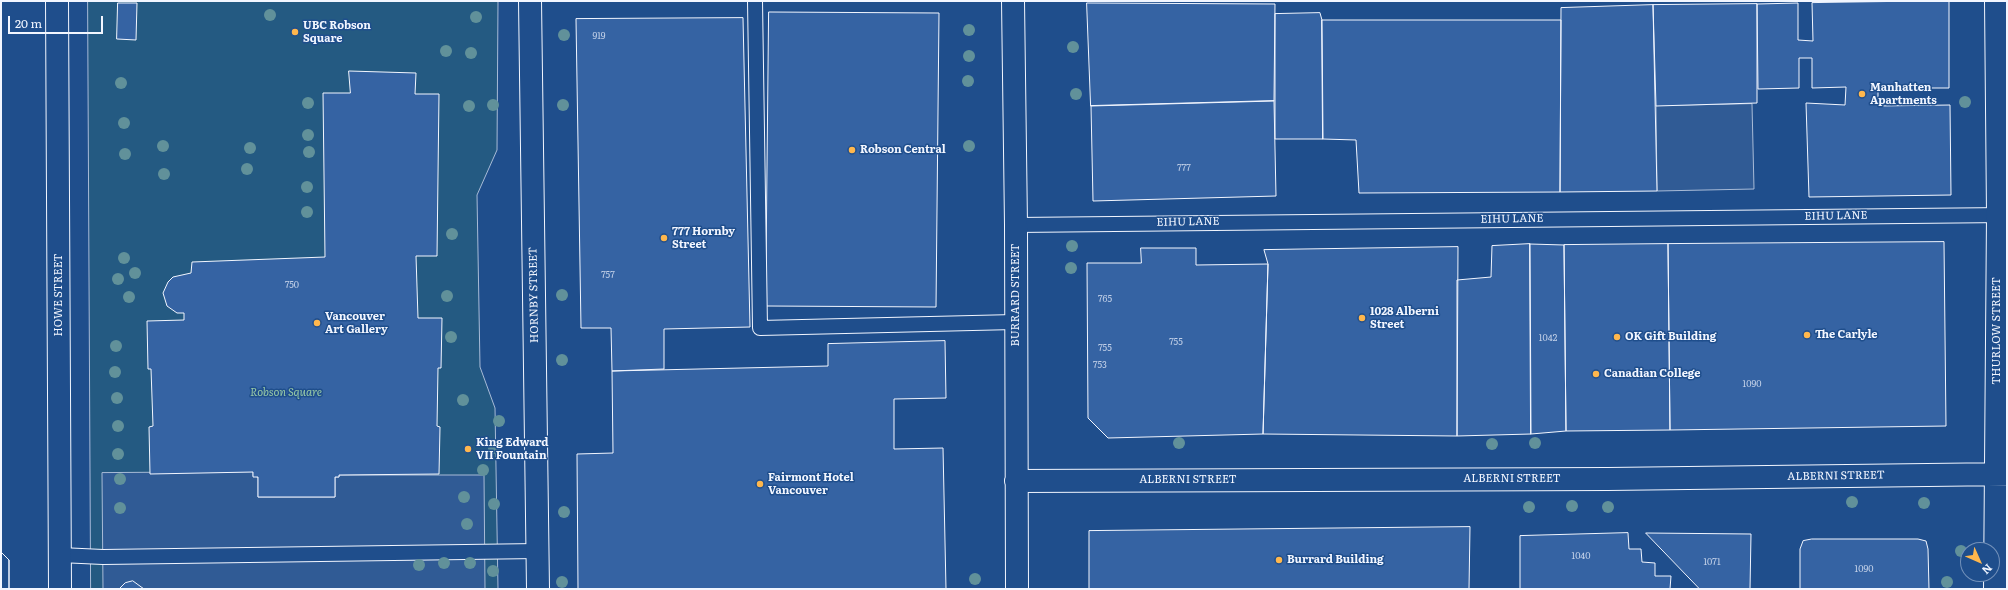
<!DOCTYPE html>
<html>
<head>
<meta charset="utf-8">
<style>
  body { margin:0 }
  #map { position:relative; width:2008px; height:590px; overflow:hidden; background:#1f4e8c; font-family:Literata,serif }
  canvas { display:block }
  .frame { position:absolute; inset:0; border:2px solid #f2f6ff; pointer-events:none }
  .north { position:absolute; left:1960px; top:542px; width:40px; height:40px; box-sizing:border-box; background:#1f4e8c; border:1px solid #7391ba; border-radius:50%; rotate:135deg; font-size:11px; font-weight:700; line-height:16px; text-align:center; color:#f2f6ff }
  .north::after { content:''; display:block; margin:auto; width:14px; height:18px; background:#ffb74d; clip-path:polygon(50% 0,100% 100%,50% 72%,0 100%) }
  .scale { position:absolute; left:8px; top:16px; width:95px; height:18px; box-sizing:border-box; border:2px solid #f2f6ff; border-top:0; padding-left:5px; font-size:12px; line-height:14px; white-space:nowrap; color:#f2f6ff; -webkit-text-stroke:3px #1f4e8c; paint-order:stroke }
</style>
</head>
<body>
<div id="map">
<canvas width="2008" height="590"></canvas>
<div class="frame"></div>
<div class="north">N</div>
<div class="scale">20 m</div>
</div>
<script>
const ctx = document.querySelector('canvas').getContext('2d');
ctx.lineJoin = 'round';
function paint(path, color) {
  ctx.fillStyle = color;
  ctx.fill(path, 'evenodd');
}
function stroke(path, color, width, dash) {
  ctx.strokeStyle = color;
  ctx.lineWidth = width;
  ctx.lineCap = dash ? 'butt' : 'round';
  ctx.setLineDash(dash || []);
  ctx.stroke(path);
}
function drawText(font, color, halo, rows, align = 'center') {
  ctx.font = font + ' Literata,serif';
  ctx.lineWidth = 3;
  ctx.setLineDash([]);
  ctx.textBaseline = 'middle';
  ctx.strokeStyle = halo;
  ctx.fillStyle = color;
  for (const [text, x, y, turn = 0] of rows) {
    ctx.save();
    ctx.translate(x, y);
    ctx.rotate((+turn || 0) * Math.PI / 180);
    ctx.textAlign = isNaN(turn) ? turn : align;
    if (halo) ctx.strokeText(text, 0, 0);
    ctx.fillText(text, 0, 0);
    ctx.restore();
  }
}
const green = new Path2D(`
  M88,1H498L497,150L477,195L480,367L495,408L498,589H91Z`);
const parking = new Path2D(`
  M1752,104L1754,189L1657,191L1656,106Z
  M253,472V476L258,477V497H335V477H339V475H484L485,589H103L102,473Z`);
const building = new Path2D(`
  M1949,1V88H1878V106L1950,105L1951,195L1809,197L1806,103L1845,105L1846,87L1812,88V58H1799V88L1758,89L1757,4L1798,3V40L1813,41L1812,3Z
  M118,3H137L136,40L117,39Z
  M1087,3L1275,4L1274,101L1091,106Z
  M1757,4V103L1656,106L1653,5Z
  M1653,5L1657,191L1560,192L1561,8Z
  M769,12L939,13L936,307L766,306Z
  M1320,13L1322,20L1323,139H1275V14Z
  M743,18L750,327L664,329V369L612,371L611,328H581L576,19Z
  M1322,20H1561L1560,192L1359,193L1356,140L1323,139Z
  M349,71L416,73L415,94H439L437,256H416L418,318H442L441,368H438L437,426L440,427L439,474L339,475V477H335V497H258V477H253V472L150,474L149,427L153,426L151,369H148L147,321L184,320V313H177L167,306L163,293L168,282L173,277L191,273L192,262L325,257L323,93H350Z
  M1274,101L1276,196L1093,201L1091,106Z
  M1944,242L1946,426L1670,430L1668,244Z
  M1530,244L1531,434L1457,436V280L1491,277L1492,246Z
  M1530,244L1564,245L1566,431L1531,434Z
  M1668,244L1670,430L1566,431L1564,245Z
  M1458,247L1457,436L1263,434L1268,264L1264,250Z
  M1141,248H1196V265L1268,264L1263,434L1108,438L1088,418L1087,263H1141Z
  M945,341L946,398L894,399V449L943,448L946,589H578L577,454L613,453L612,371L828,366V344Z
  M1470,527L1469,589H1089V531Z
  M1628,533L1629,549H1641L1642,562L1655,563V576H1671L1670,589H1520V536Z
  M1646,533L1751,534L1750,589H1700Z
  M1812,539H1918L1926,541L1928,549L1929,589H1800V549L1803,541Z
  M1,552L9,560V589H1Z
  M1,552L9,560V589H1Z
  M133,581L144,589H119L125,583Z`);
const lane = new Path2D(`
  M755,1L760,328L1015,322
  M1016,225L2006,215
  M60,555L103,557L538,551`);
const secondary = new Path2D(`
  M530,1L538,589
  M1013,1L1016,225L1017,589
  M1016,481L1608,479L2007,474
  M1995,589L1998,215L1996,1`);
const highway = new Path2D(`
  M57,1L60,589`);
const trees = [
  [270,15],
  [476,17],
  [969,30],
  [564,35],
  [1073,47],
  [446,51],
  [471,53],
  [969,56],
  [968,81],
  [121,83],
  [1076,94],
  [1965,102],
  [308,103],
  [493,105],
  [563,105],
  [469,106],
  [124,123],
  [308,135],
  [163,146],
  [969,146],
  [250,148],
  [309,152],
  [125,154],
  [247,169],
  [164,174],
  [307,187],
  [307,212],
  [452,234],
  [1072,246],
  [124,258],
  [1071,268],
  [135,273],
  [118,279],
  [562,295],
  [447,296],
  [129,297],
  [451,337],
  [116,346],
  [562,360],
  [115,372],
  [117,398],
  [463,400],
  [499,421],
  [118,426],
  [1179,443],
  [1535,443],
  [1492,444],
  [494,448],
  [118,454],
  [483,470],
  [120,479],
  [464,497],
  [1852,502],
  [1924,503],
  [494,504],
  [1572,506],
  [1529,507],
  [1608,507],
  [120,508],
  [564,512],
  [467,524],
  [1961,551],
  [444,563],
  [470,563],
  [419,565],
  [493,571],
  [975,579],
  [562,582],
  [1947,582]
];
const markers = [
  [295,32,4,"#ffb74d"],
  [1862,94,4,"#ffb74d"],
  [852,150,4,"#ffb74d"],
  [664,238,4,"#ffb74d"],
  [1362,318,4,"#ffb74d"],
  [317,323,4,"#ffb74d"],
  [1807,335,4,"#ffb74d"],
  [1617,337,4,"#ffb74d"],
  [1596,374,4,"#ffb74d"],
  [468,449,4,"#ffb74d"],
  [760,484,4,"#ffb74d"],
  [1279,560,4,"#ffb74d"]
];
const numberNames = [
  ["919",599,36],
  ["777",1184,168],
  ["757",608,275],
  ["750",292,285],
  ["765",1105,299],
  ["1042",1548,338],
  ["755",1176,342],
  ["755",1105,348],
  ["753",1100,365],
  ["1090",1752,384],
  ["1040",1581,556],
  ["1071",1712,562],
  ["1090",1864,569]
];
const poiNames = [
  ["UBC Robson",303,26],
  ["Square",303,39],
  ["Manhatten",1870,88],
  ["Apartments",1870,101],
  ["Robson Central",860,150],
  ["777 Hornby",672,232],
  ["Street",672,245],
  ["1028 Alberni",1370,312],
  ["Street",1370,325],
  ["Vancouver",325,317],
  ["Art Gallery",325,330],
  ["The Carlyle",1815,335],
  ["OK Gift Building",1625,337],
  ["Canadian College",1604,374],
  ["King Edward",476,443],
  ["VII Fountain",476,456],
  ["Fairmont Hotel",768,478],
  ["Vancouver",768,491],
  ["Burrard Building",1287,560]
];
const streetNames = [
  ["EIHU LANE",1836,216,-1],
  ["EIHU LANE",1512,219,-1],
  ["EIHU LANE",1188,222,-1],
  ["HOWE STREET",59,295,-90],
  ["HORNBY STREET",534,295,-91],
  ["BURRARD STREET",1016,295,-90],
  ["THURLOW STREET",1997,331,-90],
  ["ALBERNI STREET",1836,476,-1],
  ["ALBERNI STREET",1512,479],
  ["ALBERNI STREET",1188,480]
];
const parkNames = [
  ["Robson Square",286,393]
];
paint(green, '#245a82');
stroke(green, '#a8bbd7', 1);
paint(parking, '#305b95');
stroke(parking, '#a8bbd7', 1);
paint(building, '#3563a3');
stroke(building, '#f2f6ff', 1);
stroke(lane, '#f2f6ff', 16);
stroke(secondary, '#f2f6ff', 24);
stroke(highway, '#f2f6ff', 24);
stroke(lane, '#1f4e8c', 14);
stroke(secondary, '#1f4e8c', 22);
stroke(highway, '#1f4e8c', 22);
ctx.fillStyle = '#61919a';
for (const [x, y] of trees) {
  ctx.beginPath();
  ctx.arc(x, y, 6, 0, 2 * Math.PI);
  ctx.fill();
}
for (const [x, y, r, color] of markers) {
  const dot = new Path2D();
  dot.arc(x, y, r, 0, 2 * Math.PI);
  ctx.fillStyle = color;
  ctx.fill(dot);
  stroke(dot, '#1f4e8c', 1.5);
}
drawText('9px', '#c3d1e8', null, numberNames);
drawText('bold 11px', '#f2f6ff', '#1f4e8c', poiNames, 'left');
drawText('11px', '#f2f6ff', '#1f4e8c', streetNames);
drawText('italic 11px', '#97c8a6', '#1f4e8c', parkNames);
</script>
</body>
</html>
